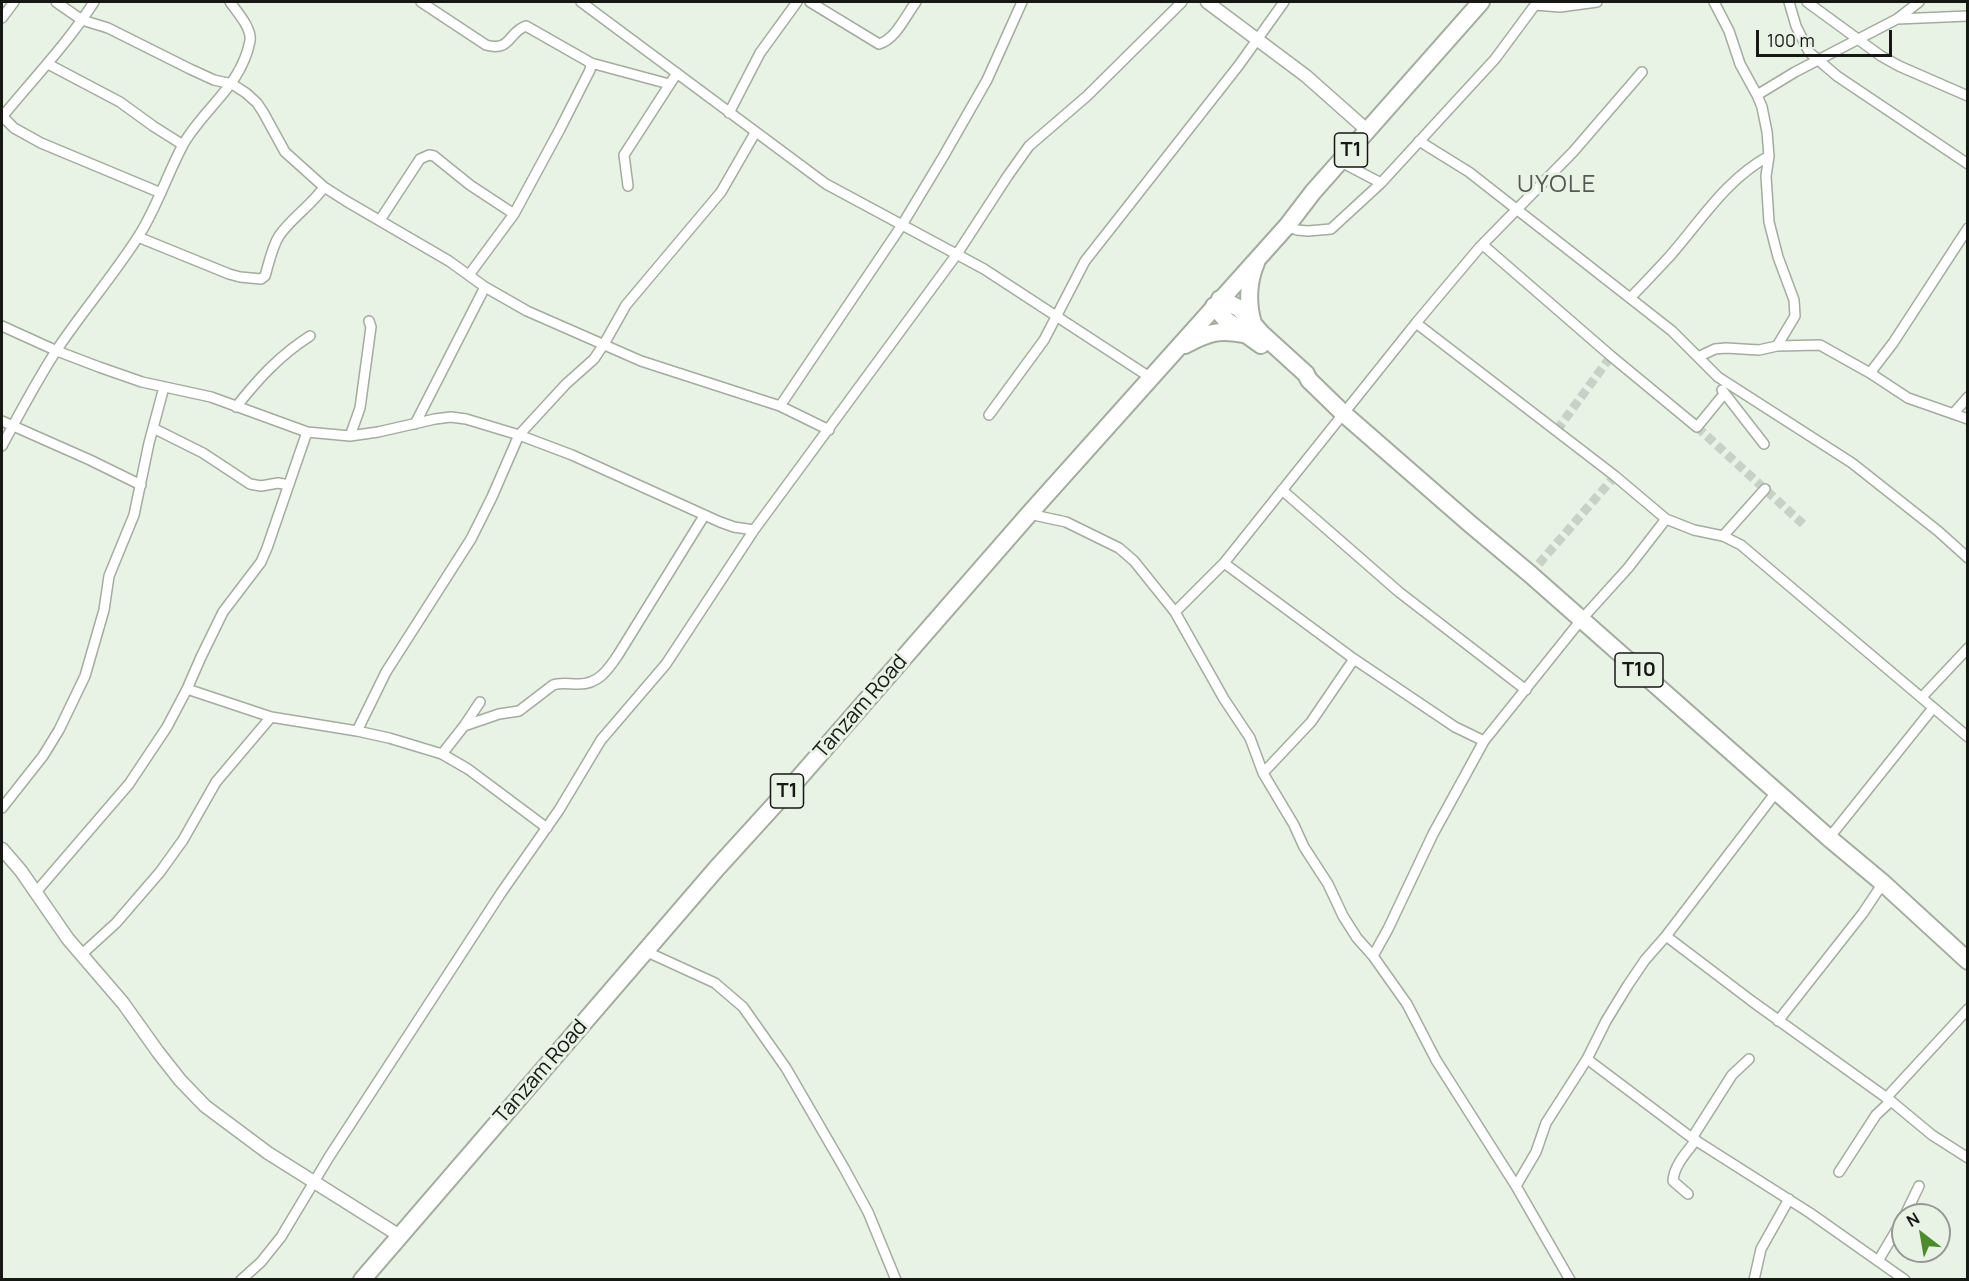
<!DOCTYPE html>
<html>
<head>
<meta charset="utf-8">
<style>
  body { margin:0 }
  #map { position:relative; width:1969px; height:1281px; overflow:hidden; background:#e8f2e5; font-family:Manrope,sans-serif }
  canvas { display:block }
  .frame { position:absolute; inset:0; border:3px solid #151813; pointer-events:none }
  .north { position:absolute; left:1891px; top:1203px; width:60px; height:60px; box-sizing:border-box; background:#e8f2e5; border:2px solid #949b91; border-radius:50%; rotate:329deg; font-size:16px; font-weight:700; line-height:24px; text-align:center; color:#151813 }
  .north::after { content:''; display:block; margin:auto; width:21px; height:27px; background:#4c8c2c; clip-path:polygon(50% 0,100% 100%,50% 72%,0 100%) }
  .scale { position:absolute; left:1756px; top:30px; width:136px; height:27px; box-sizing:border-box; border:3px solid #151813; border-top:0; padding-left:8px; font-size:18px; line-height:21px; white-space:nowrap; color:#151813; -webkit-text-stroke:4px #e8f2e5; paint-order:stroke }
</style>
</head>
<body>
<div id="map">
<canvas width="1969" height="1281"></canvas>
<div class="frame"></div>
<div class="north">N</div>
<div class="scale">100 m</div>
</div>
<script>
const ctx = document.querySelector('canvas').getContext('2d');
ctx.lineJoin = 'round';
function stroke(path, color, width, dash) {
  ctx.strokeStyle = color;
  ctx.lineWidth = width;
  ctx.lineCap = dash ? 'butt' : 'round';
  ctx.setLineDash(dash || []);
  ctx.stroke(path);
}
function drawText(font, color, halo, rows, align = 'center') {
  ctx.font = font + ' Manrope,sans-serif';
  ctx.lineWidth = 6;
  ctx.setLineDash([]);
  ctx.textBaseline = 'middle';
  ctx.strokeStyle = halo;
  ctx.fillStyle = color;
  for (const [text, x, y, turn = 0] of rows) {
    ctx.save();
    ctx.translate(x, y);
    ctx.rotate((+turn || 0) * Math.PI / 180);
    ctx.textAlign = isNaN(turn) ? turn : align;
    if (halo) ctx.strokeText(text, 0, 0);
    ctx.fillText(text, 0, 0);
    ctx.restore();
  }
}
const streetTunnel = new Path2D(`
  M1697,427L1803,524
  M1557,430L1611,356
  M1530,574L1615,476`);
const street = new Path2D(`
  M56,2L82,20L108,28L190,69L214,80L232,84L246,93L257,103L263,112L285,152L324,187L346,201L449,261L485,287L527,311L641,361L780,406L829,430
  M421,2L486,45C511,52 508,32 526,26L591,63L590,70L560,129L514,214L469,275
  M581,2L826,184L984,269L1151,378
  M810,2L879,44C896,39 906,15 916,2
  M1714,2L1729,31L1740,64L1757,95L1762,107L1767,132L1769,156L1766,176L1769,222L1778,257L1794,300L1795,316L1777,346
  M1789,2L1796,26L1809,52L1837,76L1968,164
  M1807,2L1881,56L1899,66L1968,96
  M2,18L14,2
  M1897,19L1968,16
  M591,63L669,84
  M48,64L120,102L153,126L183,145
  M1757,95L1795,72L1897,19L1919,2
  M729,113L760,53L797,2
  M2,116L14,128L41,143L161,193
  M2,117C33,79 67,44 94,2
  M1419,141L1469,172L1630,298L1672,331L1718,377L1852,463L1938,531L1968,558
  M1341,162L1381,183
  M628,186L624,155L677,73
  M380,220L420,159L429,155L434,156L470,185L514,214
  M1287,226L1297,230L1308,231L1331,229L1381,183L1495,59L1535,5L1560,7L1597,2
  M138,237L229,274L240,277L261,279L265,276C269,263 272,247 279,236C292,217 312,205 324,187
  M1483,245L1611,356L1697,427L1724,394
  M1630,298C1643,285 1656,271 1669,257C1700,222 1726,179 1769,156
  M2,326L57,351L99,367L142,382L211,397L307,432L350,436L378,432L435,419L451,417L466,419L519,435L572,455L720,522L734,527L754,530
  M1698,357L1715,349L1726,348L1759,350L1777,346L1820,345L1870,373L1908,398L1968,419
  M1870,373L1893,343L1968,228
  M1722,390L1764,444
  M780,406L902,225L943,157L987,80L1022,2
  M236,407C258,379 280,355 310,336
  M1953,414L1968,397
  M989,415L1044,340L1085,261L1239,65L1284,2
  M2,421L90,460L141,485
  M415,424L485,287
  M153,428L203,453L250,484L261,486L278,483L289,485
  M350,436L360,408L371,327L369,321
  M2,446C19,414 36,382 56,351C82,312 113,276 138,237C157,208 167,174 184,143C206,106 241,86 250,41C252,28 237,12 230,2
  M1282,490L1399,592L1526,690
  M1029,514L1066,522L1119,548L1134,561L1175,612L1224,699L1250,738L1263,773L1294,825L1304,847L1328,884L1343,916L1357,938L1373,956L1407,1004L1436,1060L1516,1186L1570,1280
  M1666,519L1694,530L1723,536L1741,545L1968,737
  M1723,536L1765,489
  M1224,563L1354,659L1455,727L1484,741
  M1175,612L1224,563L1416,323L1479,248L1573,152L1642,72
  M187,689L271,717L357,731L389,738L442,754L468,769L547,828
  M1922,697L1968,648
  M464,726L499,714L519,711L553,685C561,682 569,684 577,684C598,685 608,670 618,655L704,516
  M357,731L386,672L471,539L492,497L519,435L566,384L594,359L604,344L626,305L721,192L755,133
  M442,754L464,726L480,702
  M1263,773L1311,722L1354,659
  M2,808L43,756L59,730L85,676L104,610L109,576L134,515L149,443L164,387
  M1829,838L1933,708
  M36,892L129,784L167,727L187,689L201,657L223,612L261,562L267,548L307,432
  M1666,936L1753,1002L1891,1101L1932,1135L1968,1158
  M645,951L715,983L743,1007L786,1068L844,1168L868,1212L896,1280
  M81,955L116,923L160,872L183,840L216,782L271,717
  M1373,956L1388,929L1433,834L1484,741L1581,620L1628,568L1666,519L1615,476L1416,323
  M1778,1021L1863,913L1883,883
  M1587,1059L1692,1138L1810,1213L1905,1280
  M1886,1098L1968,1009
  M1692,1138L1732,1075L1749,1059
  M1839,1172L1876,1115L1891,1101
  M1516,1186L1536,1152L1546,1123L1587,1059L1606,1021L1628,985L1645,960L1666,936L1777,791
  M1688,1194L1673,1181C1674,1165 1687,1152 1696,1140
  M1905,1215L1919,1186
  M1878,1261L1903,1219
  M241,1280L261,1262L281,1237L329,1157L501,893L559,810L601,740L666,664L754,530L957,254L1007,177L1029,146L1087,96L1182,2
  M1754,1280L1761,1249L1789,1199`);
const secondary = new Path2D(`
  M1207,2L1306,76L1368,131
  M2,849L21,871L68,939L123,1003L158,1052L180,1080L205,1106L268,1153L400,1236`);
const highway = new Path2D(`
  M1220,299L1239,308L1262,334L1306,374L1309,380L1344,414L1469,523L1530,574L1829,838L1883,883L1968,961
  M1214,306L1226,320L1261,345
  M1253,323C1247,304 1248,281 1256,263
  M1185,345C1207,333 1218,329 1243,334
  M362,1280L717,868L798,779L1029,514L1287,226L1313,192L1481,2`);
const shields = [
  [1351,150,33],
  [1639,670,48],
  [787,791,33]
];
const shieldNames = [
  ["T1",1351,150],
  ["T10",1639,670],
  ["T1",787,791]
];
const streetNames = [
  ["Tanzam Road",861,707,-49],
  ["Tanzam Road",541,1072,-49]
];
const quarterNames = [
  ["UYOLE",1557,185]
];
stroke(streetTunnel, '#c8d1c6', 9, [9, 4.5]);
stroke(street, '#a3ac9f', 12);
stroke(secondary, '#a3ac9f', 15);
stroke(highway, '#a3ac9f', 20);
stroke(street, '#fff', 9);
stroke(secondary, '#fff', 12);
stroke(highway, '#fff', 16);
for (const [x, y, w] of shields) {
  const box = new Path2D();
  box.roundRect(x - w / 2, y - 17, w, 34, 4.5);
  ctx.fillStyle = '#e8f2e5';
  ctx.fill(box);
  stroke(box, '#151813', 1.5);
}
drawText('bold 20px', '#151813', null, shieldNames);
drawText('21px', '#151813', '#e8f2e5', streetNames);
ctx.letterSpacing = '1.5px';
drawText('24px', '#525a4f', '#e8f2e5', quarterNames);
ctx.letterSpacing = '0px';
</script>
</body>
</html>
